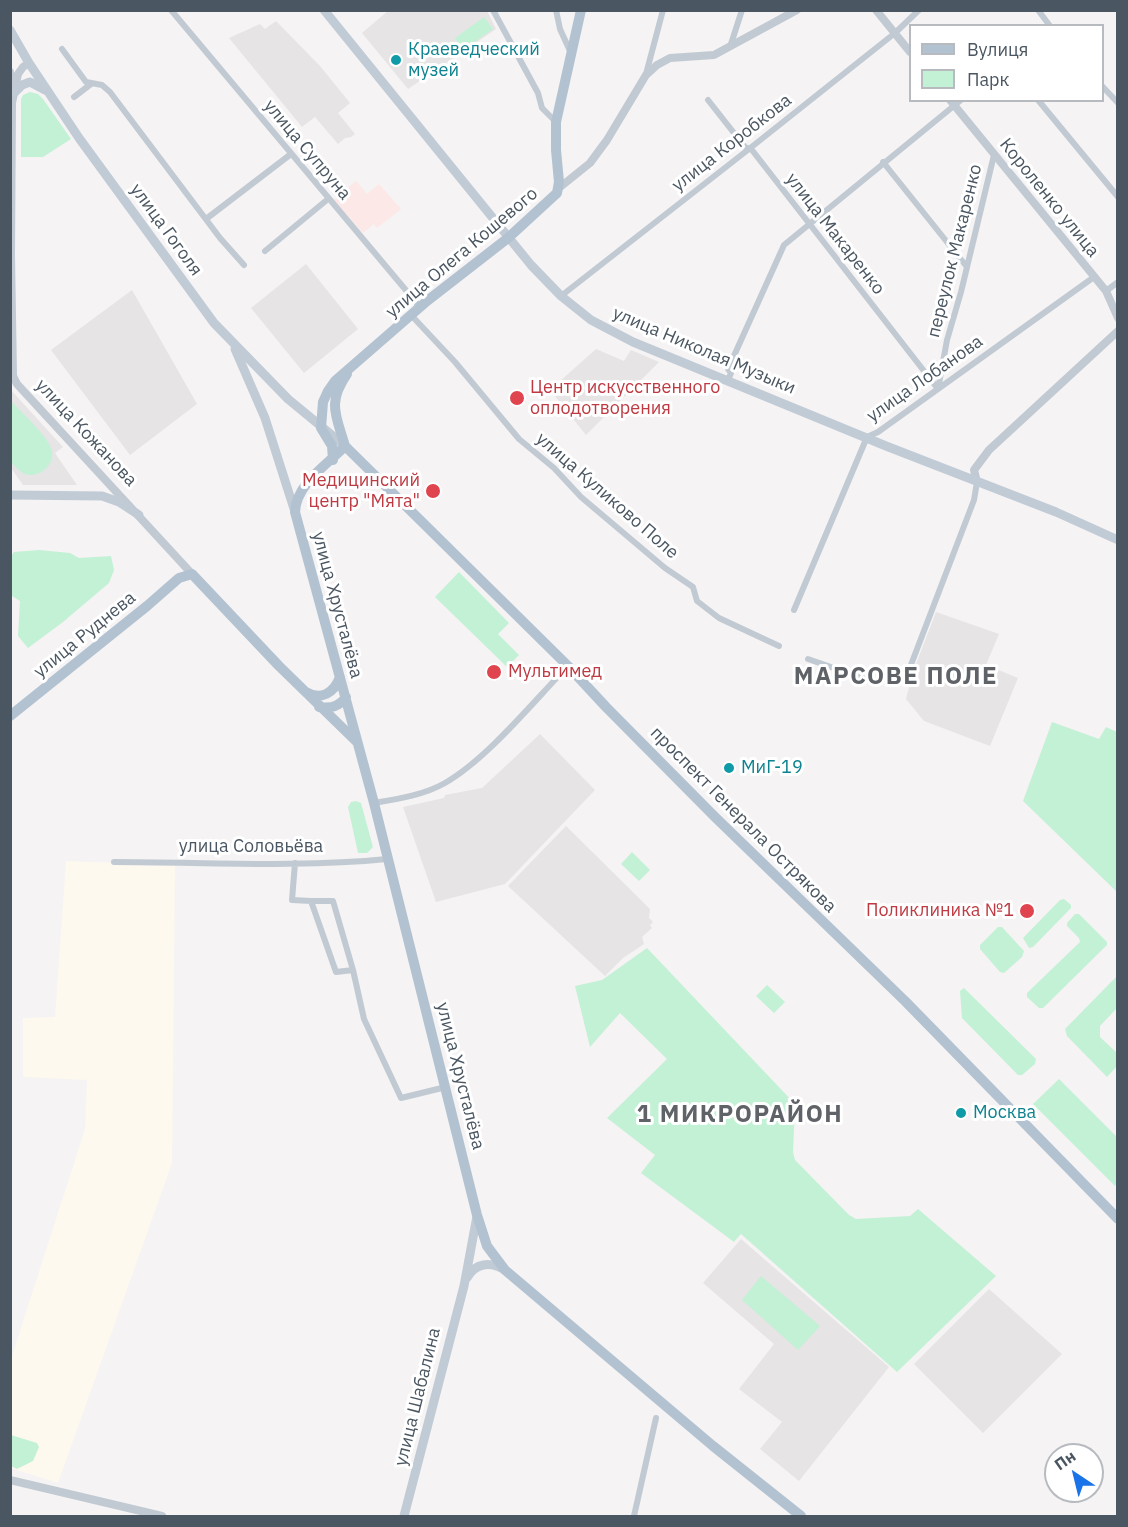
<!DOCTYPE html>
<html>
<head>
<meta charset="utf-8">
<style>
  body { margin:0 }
  #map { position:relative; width:1128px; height:1527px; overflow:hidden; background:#f5f3f3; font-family:"IBM Plex Sans",sans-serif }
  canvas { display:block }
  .frame { position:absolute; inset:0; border:12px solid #4a5661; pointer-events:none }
  .legend { position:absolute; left:909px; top:24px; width:195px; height:78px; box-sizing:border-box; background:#fff; border:2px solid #b7bbc0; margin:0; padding:8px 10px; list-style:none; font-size:18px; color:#4a5661 }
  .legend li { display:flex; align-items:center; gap:12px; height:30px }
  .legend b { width:30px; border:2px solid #b7bbc0 }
  .north { position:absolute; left:1044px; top:1443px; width:60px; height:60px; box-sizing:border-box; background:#fff; border:2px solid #b7bbc0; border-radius:50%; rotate:325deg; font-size:16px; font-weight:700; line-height:24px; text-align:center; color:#4a5661 }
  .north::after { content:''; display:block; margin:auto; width:21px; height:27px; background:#1a73e8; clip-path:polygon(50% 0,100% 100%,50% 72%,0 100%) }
</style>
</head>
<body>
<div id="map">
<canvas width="1128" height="1527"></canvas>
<div class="frame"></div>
<ul class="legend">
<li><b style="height:8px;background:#b3c2d1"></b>Вулиця</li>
<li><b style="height:16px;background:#c3f1d5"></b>Парк</li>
</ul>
<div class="north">Пн</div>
</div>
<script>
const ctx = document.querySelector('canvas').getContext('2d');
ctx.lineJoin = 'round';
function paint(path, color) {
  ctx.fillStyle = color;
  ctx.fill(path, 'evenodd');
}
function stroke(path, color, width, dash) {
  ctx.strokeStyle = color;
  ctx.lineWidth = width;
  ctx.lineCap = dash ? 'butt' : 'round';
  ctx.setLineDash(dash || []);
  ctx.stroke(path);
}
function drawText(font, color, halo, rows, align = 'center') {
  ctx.font = font + ' "IBM Plex Sans",sans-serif';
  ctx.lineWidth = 6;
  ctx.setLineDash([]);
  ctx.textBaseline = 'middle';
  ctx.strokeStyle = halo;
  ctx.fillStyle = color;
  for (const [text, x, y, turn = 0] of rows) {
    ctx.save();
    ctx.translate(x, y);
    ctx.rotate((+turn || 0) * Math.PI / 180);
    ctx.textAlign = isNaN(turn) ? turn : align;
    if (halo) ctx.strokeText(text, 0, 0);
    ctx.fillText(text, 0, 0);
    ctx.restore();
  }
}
const commercial = new Path2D(`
  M66,861L175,865L172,1163L58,1483L11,1468V1359L85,1129L87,1080L23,1077V1018L55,1017Z`);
const education = new Path2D(`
  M389,10L487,11L496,29L408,89L362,33Z
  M276,21L320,66L350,103L338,113L355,134L351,137L345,138L338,144L315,117L302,127L229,38L260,24L265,29Z
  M306,264L358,329L304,373L251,308Z
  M132,290L197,404L130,455L51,350Z
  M596,349L624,361L631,350L659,362L586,435L550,390Z
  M10,389L63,447L55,453L77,485H23L11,468Z
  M936,612L999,634L986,665L1018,678L990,746L924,721L906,699L913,672Z
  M540,734L595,790L505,884L436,902L403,807L444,798L445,795L482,788Z
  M566,826L650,909L649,918L653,922L650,925L652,928L642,937L644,944L623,958L605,976L508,886Z
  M741,1239L889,1367L799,1481L760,1449L782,1422L739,1389L774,1344L703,1283Z
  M989,1289L1062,1354L983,1433L914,1364Z`);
const medical = new Path2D(`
  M356,181L367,194L379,184L401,209L377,228L374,224L363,233L334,200Z`);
const green = new Path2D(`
  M484,17L493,29L463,50L455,38Z
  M30,92L38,94L43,99L71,139L43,157H21V99L23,95Z
  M11,401C21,412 49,437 52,451C55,464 41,476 29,475C21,474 16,467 11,462Z
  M39,550L70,553L79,558L111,556L114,570L109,583L63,622L28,648L18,636L20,601L12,596L11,556L14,552Z
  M459,572L509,623L498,634L519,655L507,667L435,597Z
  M1052,722L1099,739L1106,727L1117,732V892L1023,801Z
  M356,801L361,803L373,847L367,853H358L348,807L351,802Z
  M632,852L650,870L639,881L621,864Z
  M1064,899L1071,905V908L1033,947L1029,948L1023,938L1060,900Z
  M1075,914H1079L1107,942V945L1043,1008H1039L1027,997V993L1080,942L1079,938L1067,926V923Z
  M998,927H1002L1024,951L1022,957L1004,973L1000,972L980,949V945Z
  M647,948L795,1104L793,1152L795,1160L849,1215L856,1219L910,1216L918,1209L996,1276L897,1372L741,1234L734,1242L641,1173L655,1155L607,1118L667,1059L620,1013L590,1047L575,986L602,980Z
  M1117,976V1008L1100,1026V1037L1117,1053V1066L1107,1077L1067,1036L1065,1029Z
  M767,985L785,1002L774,1013L756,996Z
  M964,988L1036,1059L1035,1064L1022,1075H1018L962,1018L960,991Z
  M1059,1079L1117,1137V1183L1115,1186L1033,1104Z
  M761,1276L820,1326L798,1350L742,1300Z
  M11,1435L37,1443L39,1447L33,1461L17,1469L11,1466Z`);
const minor = new Path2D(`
  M171,10L420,307
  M493,10L538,93L542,108L556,122
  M556,10L560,29L570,51
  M1038,10L1050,26
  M730,47L742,10
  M62,49L86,82L102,85L110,92L220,238L244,265
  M646,74L663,10
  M1102,86L1118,103
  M74,97L91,84
  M708,100L745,147L752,150L938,389
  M1038,100L1118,197
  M883,162L967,267
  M206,219L291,154
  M265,251L328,199
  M1106,291L1118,282
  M561,296L749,149L895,33L919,10
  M411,315L455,362L519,439L554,468L581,497L665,568L693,587L697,601L719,618L779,646
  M728,380L731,373L728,369L784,245L961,100
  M938,389L947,340L961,292L994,155
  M794,610L867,437L878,432L1094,277
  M808,659L874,682L909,670L974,500L977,482
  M374,803C398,799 424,795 445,783C488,758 533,702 568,666
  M114,862C205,862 297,868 387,859
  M295,863L292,900L311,901L336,972L353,970L364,1019L401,1098L446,1087
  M311,901H333L353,970
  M634,1516L656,1418`);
const tertiary = new Path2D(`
  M876,10L910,52
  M29,63L23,67L18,74L12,103L11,255L13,376L17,384L192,574
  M10,72L11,87
  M950,100L1106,291L1118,318
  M559,188L590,163L607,140L646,75L657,65L670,58L714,55L797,10
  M977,482L974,470L989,450L1118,331
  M10,1480L162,1516`);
const secondary = new Path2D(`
  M324,10L531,265L561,296L591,320L633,342L886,446L1056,512L1118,540
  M10,30L29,63L79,138L214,323L288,399L345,446
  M15,92L22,85L30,82L45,90
  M235,349L265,418L295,512
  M10,495L102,496L119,502L139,515
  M467,1278C475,1263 490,1261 505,1270
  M404,1516L464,1286L477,1216`);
const primary = new Path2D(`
  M345,446C327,465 296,484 295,512L374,803L477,1215L487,1246L505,1270L713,1446L801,1516
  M345,446L568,666L606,707L715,817L905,1001L1118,1219
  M345,446C336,415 327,403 347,374
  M333,460L332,446L321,428L323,402L328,391L335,381L427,301L508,238L557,193L559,182L556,150V122L581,10
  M306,692C321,701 334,693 340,677
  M319,707C330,709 339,707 346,697
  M10,716L147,606L179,578L192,574L279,666L357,742`);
const markers = [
  [396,60,6,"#0f9aa8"],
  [517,398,8,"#e0444e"],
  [433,491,8,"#e0444e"],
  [494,672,8,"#e0444e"],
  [729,768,6,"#0f9aa8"],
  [1027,911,8,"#e0444e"],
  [961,1113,6,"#0f9aa8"]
];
const cultureNames = [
  ["Краеведческий",408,50],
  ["музей",408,71],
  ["МиГ-19",741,768],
  ["Москва",973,1113]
];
const streetNames = [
  ["улица Коробкова",732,143,-38],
  ["улица Супруна",307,150,50],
  ["Короленко улица",1049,198,51],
  ["улица Гоголя",166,230,54],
  ["улица Макаренко",835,234,52],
  ["переулок Макаренко",955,251,-76],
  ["улица Олега Кошевого",462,253,-40],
  ["улица Николая Музыки",704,351,23],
  ["улица Лобанова",925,379,-35],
  ["улица Кожанова",86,433,47],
  ["улица Куликово Поле",607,496,41],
  ["улица Хрусталёва",337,605,75],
  ["улица Руднева",85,635,-39],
  ["проспект Генерала Острякова",743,820,45],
  ["улица Соловьёва",251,847],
  ["улица Хрусталёва",460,1076,76],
  ["улица Шабалина",418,1397,-76]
];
const healthNames = [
  ["Центр искусственного",530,388],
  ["оплодотворения",530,409],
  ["Медицинский",420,481,"right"],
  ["центр \"Мята\"",420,502,"right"],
  ["Мультимед",508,672],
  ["Поликлиника №1",1014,911,"right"]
];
const districtNames = [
  ["МАРСОВЕ ПОЛЕ",896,677],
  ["1 МИКРОРАЙОН",740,1115]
];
paint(commercial, '#fdf9ef');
paint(education, '#e6e4e5');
paint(medical, '#fce8e6');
paint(green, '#c3f1d5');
stroke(minor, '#c1cad2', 6);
stroke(tertiary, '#c1cad2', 8);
stroke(secondary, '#c1cbd6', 9);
stroke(primary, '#b3c2d1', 10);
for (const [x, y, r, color] of markers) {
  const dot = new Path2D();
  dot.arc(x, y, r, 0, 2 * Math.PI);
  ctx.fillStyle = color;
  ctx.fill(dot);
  stroke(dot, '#fff', 2);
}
drawText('18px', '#0d838f', '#fff', cultureNames, 'left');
drawText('18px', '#4a5661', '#fff', streetNames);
drawText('18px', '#be3a42', '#fff', healthNames, 'left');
ctx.letterSpacing = '1.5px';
drawText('bold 24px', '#5f6368', '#fff', districtNames);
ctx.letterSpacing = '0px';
</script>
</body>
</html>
